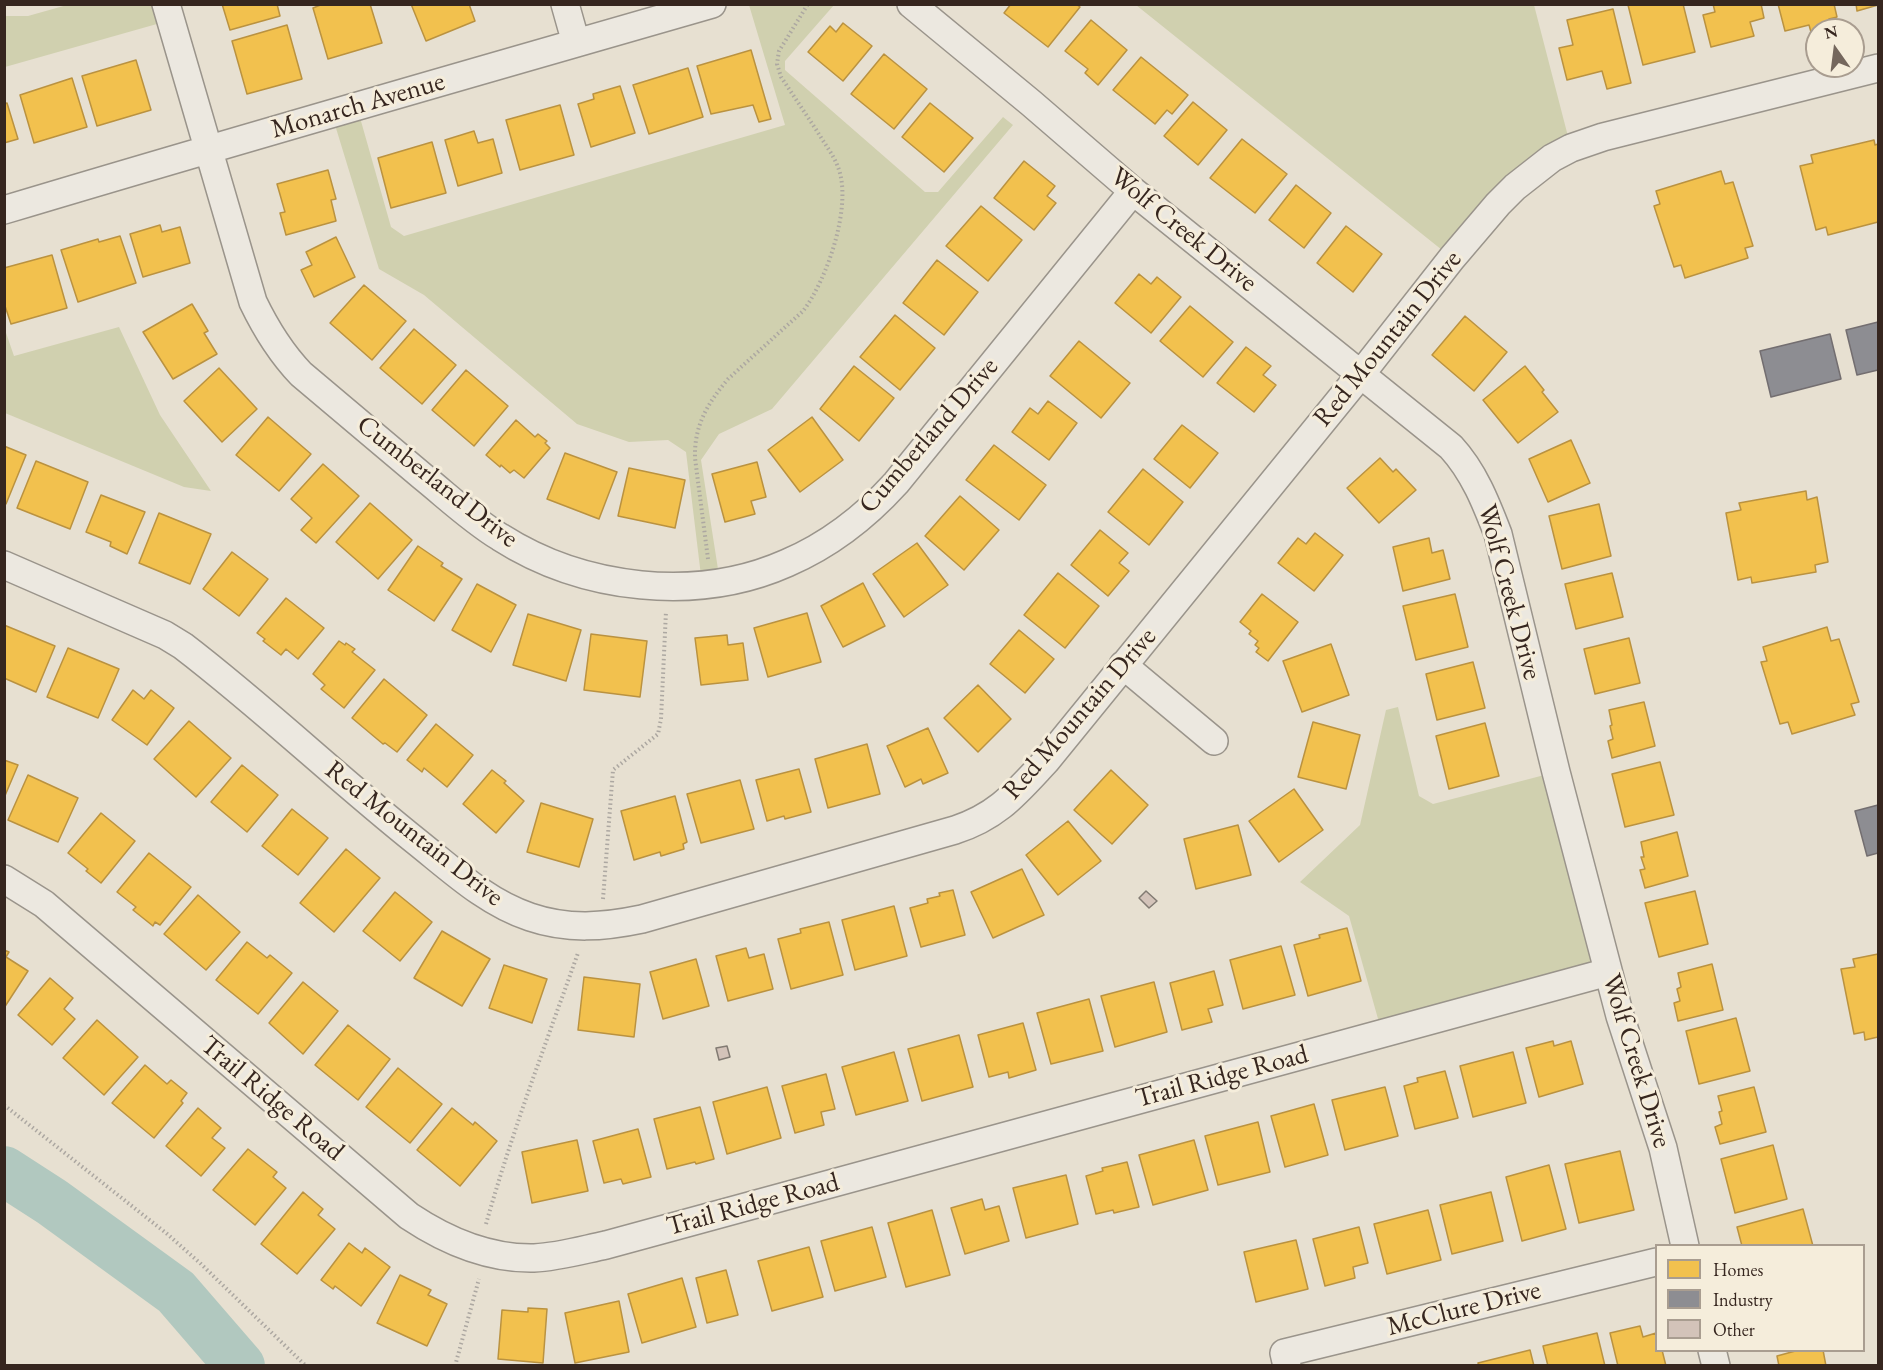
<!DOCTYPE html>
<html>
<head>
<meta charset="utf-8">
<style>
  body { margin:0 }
  #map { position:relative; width:1883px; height:1370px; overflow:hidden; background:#e7e0d1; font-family:"EB Garamond",serif }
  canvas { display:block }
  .frame { position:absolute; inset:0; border:6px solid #36261f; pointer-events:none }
  .legend { position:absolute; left:1655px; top:1244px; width:210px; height:108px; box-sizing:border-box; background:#f5eddb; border:2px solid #a99d90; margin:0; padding:8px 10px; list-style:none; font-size:18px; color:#36261f }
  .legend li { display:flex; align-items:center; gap:12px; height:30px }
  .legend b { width:30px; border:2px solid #a99d90 }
  .north { position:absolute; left:1805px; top:18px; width:60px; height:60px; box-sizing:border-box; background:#f5eddb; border:2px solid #a99d90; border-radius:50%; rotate:346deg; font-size:16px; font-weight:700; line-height:24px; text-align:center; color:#36261f }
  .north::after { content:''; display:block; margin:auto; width:21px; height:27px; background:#74675d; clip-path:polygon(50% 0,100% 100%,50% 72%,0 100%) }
</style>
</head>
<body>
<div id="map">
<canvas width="1883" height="1370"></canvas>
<div class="frame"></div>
<ul class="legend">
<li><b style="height:16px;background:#f2c14e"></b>Homes</li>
<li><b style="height:16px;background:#8d8d92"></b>Industry</li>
<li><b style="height:16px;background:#d3c3b9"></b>Other</li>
</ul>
<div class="north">N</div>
</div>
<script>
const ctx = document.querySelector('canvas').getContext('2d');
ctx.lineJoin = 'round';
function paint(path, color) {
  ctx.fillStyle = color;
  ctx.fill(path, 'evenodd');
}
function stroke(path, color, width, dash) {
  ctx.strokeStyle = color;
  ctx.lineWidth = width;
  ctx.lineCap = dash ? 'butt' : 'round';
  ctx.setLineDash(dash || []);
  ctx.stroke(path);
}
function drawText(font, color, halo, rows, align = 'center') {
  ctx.font = font + ' "EB Garamond",serif';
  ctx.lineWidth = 6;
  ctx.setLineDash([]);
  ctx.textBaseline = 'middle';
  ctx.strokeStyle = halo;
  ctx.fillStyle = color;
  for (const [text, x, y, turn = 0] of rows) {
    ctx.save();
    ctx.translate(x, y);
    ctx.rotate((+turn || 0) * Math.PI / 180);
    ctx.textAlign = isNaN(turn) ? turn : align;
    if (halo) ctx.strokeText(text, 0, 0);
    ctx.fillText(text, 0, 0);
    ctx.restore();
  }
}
const green = new Path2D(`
  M166,4L171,20L5,67L4,16H28L67,5Z
  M749,5H834L785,61V70L925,192H938L1003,117L1013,125L772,409L719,434L701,460L720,582L702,584L686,452L668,440L629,442L577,424L424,295L379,269L332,115L357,107L391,227L404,236L785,125Z
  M1136,5H1534L1571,148L1452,258Z
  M4,327L14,356L119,327L160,415L211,491L184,487L5,413Z
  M1398,707L1419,796L1433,804L1556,772L1608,972L1382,1033L1349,916L1300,882L1360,825L1386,710Z`);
const homes = new Path2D(`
  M222,4H277L280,16L230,30Z
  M323,4H370L382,43L328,59L313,8Z
  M411,4H469L475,21L426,41Z
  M1011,4H1076L1080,7L1048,47L1004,13Z
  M1683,4L1695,52L1643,65L1628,5Z
  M1713,4H1761L1764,18L1750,22L1754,36L1711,47L1703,15L1715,12Z
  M1778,4H1834L1837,17L1829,19L1831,27L1811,32L1809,25L1785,31Z
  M1856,4H1878V5L1857,11Z
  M1613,9L1631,83L1607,89L1602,71L1567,80L1559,48L1573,45L1567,20Z
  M1091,20L1127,50L1098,85L1085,73L1088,69L1065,51Z
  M843,23L872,46L843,81L808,52L830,26L836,32Z
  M287,25L302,79L247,94L232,41Z
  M751,50L771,119L759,122L753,105L711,114L697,66Z
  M884,54L927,89L894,129L851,94Z
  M1141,57L1188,95L1172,114L1167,110L1155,124L1113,90Z
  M136,60L151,110L97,126L82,76Z
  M688,68L703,117L649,134L633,85Z
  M72,78L87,127L34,143L20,95Z
  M620,86L635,133L591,147L578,104L594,99L593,94Z
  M1193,102L1227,130L1198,165L1164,136Z
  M7,103L18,139L4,143V104Z
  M930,103L973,138L944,172L902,137Z
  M560,105L574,155L520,170L506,120Z
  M474,131L478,143L493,139L502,173L458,186L445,140Z
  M1242,139L1287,174L1255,213L1210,178Z
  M1874,140L1875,145L1878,144V222L1828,235L1826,227L1816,230L1800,166L1813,163L1811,155Z
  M432,142L446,193L391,208L378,158Z
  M1024,161L1055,186L1047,196L1056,203L1034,230L994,198Z
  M328,170L336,199L331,200L336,221L286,235L280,213L285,212L277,184Z
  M1721,171L1725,184L1733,182L1753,246L1745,248L1748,258L1685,278L1681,265L1674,267L1654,206L1660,204L1656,191Z
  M1296,185L1331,213L1304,248L1269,220Z
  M981,206L1022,240L988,281L946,246Z
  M160,225L162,232L180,227L190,263L143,277L130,234Z
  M1346,226L1382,254L1353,292L1317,263Z
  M120,236L136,283L78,302L61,250L98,239L99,242Z
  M336,237L355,277L314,297L301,270L312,265L306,252Z
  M52,255L67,308L11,324L4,303V268Z
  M937,260L978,292L944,335L903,303Z
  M1139,274L1151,284L1157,277L1181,297L1151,333L1115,303Z
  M364,285L406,321L372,360L330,323Z
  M192,304L208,331L204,333L217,354L173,379L143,332Z
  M1190,306L1233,342L1203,377L1160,341Z
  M895,315L935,348L900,390L860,357Z
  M1465,316L1507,352L1474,391L1432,355Z
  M414,329L456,365L422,404L380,368Z
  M1079,341L1130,383L1101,418L1050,376Z
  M1246,347L1271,366L1263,375L1276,385L1254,412L1217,383Z
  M854,366L894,398L859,441L820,409Z
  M1525,366L1544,390L1542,392L1558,412L1518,443L1483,400Z
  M219,368L257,409L222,442L184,401Z
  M466,370L508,406L474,446L432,410Z
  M1048,401L1077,423L1049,460L1012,432L1030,408L1038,414Z
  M268,417L311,454L279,491L236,455Z
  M812,417L843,460L800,492L768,450Z
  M516,420L535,437L538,434L547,441L545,443L550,448L524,478L514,470L510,473L501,465L500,467L486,455Z
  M1182,425L1218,453L1190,488L1154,459Z
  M1571,440L1590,483L1548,502L1529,459Z
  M994,445L1046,485L1019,520L966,480Z
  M4,446L26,455L6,504H4Z
  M565,453L617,472L599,519L547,499Z
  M1380,458L1393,472L1396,469L1416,490L1379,523L1347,488Z
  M36,461L88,482L70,529L17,508Z
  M757,462L766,497L751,501L755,514L725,522L712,474Z
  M323,464L359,496L316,543L301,530L312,518L291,499Z
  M629,468L685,480L675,528L618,516Z
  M1143,469L1183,502L1149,545L1108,512Z
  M1806,491L1807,500L1817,497L1828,562L1815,565L1816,572L1752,583L1751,577L1738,580L1726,513L1741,510L1739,503Z
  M101,495L145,512L127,554L110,546L111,542L86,532Z
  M960,496L999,530L964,570L925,536Z
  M370,503L412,540L378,579L336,542Z
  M1599,504L1611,556L1562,569L1549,516Z
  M159,513L211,534L190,584L139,563Z
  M1100,530L1128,553L1119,563L1129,571L1108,596L1071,565Z
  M1315,533L1343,555L1314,591L1278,563L1298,538L1306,544Z
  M1429,538L1432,553L1443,550L1450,579L1403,591L1393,547Z
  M917,543L948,585L904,617L873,574Z
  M418,546L443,563L441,566L462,579L434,621L388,590Z
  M232,552L268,579L239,616L203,589Z
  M1058,573L1099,606L1065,648L1024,615Z
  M1612,573L1623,617L1576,629L1565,584Z
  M863,583L885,626L843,647L821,606Z
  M477,584L516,605L491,652L452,630Z
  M1262,594L1298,622L1268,661L1256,652L1259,648L1255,645L1258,641L1249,634L1251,631L1240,622Z
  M1455,594L1468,647L1416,660L1403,606Z
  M286,598L324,628L298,659L286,649L281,655L263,641L265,639L257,633Z
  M807,613L821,662L768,677L754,628Z
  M528,614L581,630L566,681L513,665Z
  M4,625L55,646L36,692L4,678Z
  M1827,627L1831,641L1839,639L1859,702L1851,704L1855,715L1792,734L1788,722L1780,724L1761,662L1767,661L1763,647Z
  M1019,630L1054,659L1025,693L990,664Z
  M591,634L647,641L640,697L584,690Z
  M727,635L728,645L743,643L748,680L701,685L695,638Z
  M1629,638L1640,683L1595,694L1584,649Z
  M339,641L345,645L346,643L355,649L352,652L375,670L344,708L321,689L325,685L313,674Z
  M1331,644L1349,695L1302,712L1283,661Z
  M68,648L119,669L98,718L47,697Z
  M1473,662L1485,708L1437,720L1426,674Z
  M384,679L427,715L397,752L385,743L383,744L352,718Z
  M978,685L1011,719L978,752L944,718Z
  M133,690L144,699L151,690L174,708L147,745L112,720Z
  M1644,702L1655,746L1612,758L1608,741L1613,739L1610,726L1612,725L1609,710Z
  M189,721L231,758L196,797L154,759Z
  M1313,722L1360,735L1346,789L1298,777Z
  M1485,723L1499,776L1449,789L1436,736Z
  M436,724L473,755L447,787L424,768L422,772L407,760Z
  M928,728L948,773L923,784L921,779L905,787L887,746Z
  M867,744L880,794L828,808L815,759Z
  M4,760L18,765L4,798Z
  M1660,762L1674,815L1625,827L1612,774Z
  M242,765L278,795L247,832L211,802Z
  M799,769L811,812L785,819L784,816L767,821L756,780Z
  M492,770L506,781L504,783L524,801L496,833L463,804Z
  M1111,770L1148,805L1112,844L1074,810Z
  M28,775L78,798L58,842L8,820Z
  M740,780L754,829L701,843L687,794Z
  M1294,789L1323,830L1279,862L1249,821Z
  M675,796L687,842L683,844L684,849L661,856L660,852L634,860L621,811Z
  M541,803L593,819L579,867L527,852Z
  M292,809L328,838L298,875L262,846Z
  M101,813L135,841L101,883L86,871L88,869L68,853Z
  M1068,821L1101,861L1058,895L1026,855Z
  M1238,825L1251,875L1196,889L1184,839Z
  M1677,832L1688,876L1645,888L1640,870L1645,869L1641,857H1644L1641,842Z
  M346,849L380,878L334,932L300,903Z
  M149,853L191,887L160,925L155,922L153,926L133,910L136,907L117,892Z
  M1022,869L1044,915L993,938L971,892Z
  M953,890L965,935L921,947L910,908L928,903L927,899L940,896L939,893Z
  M1695,891L1708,944L1659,957L1645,903Z
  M395,892L432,922L400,961L363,931Z
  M198,895L240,932L206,970L164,934Z
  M894,906L907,956L855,970L842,920Z
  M829,922L843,975L791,989L778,939L801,933L800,929Z
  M1347,928L1361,981L1308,996L1294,945L1320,938L1319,935Z
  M442,931L490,959L462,1006L414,978Z
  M247,942L267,958L270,955L292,973L258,1014L216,980Z
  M1281,946L1295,995L1243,1009L1230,960Z
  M746,948L749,958L764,954L773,989L728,1001L716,956Z
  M4,950L9,952L6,957L28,971L4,1008Z
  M1878,954V1037L1865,1040L1864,1032L1854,1034L1841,969L1855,967L1853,959Z
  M696,959L709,1006L663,1019L650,972Z
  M1712,964L1723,1010L1678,1021L1674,1003L1680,1001L1677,989L1681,987L1678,973Z
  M504,965L547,979L532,1023L489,1008Z
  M1214,971L1223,1005L1208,1009L1212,1022L1182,1030L1170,983Z
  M584,977L640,984L634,1037L578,1030Z
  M50,978L73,998L64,1009L75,1019L52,1045L18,1015Z
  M303,982L338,1011L303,1054L269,1023Z
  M1154,982L1167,1032L1115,1047L1101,996Z
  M1089,999L1103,1051L1051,1064L1037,1013Z
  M1736,1018L1750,1071L1699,1084L1686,1031Z
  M97,1020L138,1057L104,1095L63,1058Z
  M1023,1023L1036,1070L1009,1078L1008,1072L989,1077L978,1035Z
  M348,1025L390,1059L358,1100L315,1065Z
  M959,1035L973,1087L922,1101L908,1049Z
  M1553,1041L1554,1046L1571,1041L1583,1084L1539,1097L1526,1048Z
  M894,1052L908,1101L856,1115L842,1067Z
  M1513,1052L1526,1103L1473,1117L1460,1066Z
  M145,1065L167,1084L171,1080L187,1093L181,1101L183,1103L154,1138L112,1103Z
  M398,1068L442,1104L410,1143L366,1107Z
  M1445,1071L1458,1118L1415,1129L1404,1086L1418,1082L1417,1078Z
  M826,1074L835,1109L821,1112L824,1125L795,1133L782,1086Z
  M767,1087L781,1138L727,1154L713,1102Z
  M1385,1087L1398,1136L1345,1150L1332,1100Z
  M1754,1087L1766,1132L1720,1144L1715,1127L1722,1124L1719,1112L1722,1111L1718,1096Z
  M1314,1104L1328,1155L1285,1167L1271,1116Z
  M700,1107L714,1159L696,1164L695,1162L667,1169L654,1119Z
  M198,1108L221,1128L212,1138L225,1148L201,1176L166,1146Z
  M452,1108L473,1125L475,1122L497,1141L460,1186L417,1150Z
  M1258,1122L1270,1172L1218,1185L1205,1136Z
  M638,1129L651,1177L623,1184L621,1179L604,1183L593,1141Z
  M577,1140L588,1191L532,1203L522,1152Z
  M1194,1140L1208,1190L1153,1205L1139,1155Z
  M1773,1145L1787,1199L1735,1213L1721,1159Z
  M248,1149L277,1172L273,1177L286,1188L255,1225L213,1190Z
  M1620,1151L1634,1210L1579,1223L1565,1164Z
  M1127,1162L1139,1207L1114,1213L1113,1210L1096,1214L1086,1176L1103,1171L1102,1168Z
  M1549,1165L1566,1229L1522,1241L1506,1177Z
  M1066,1175L1078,1224L1026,1238L1013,1188Z
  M303,1192L323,1209L318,1215L335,1229L297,1274L261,1244Z
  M1491,1192L1503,1241L1452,1254L1440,1205Z
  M982,1199L985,1210L999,1206L1009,1241L965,1254L951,1208Z
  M1803,1209L1813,1246H1742L1737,1227Z
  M932,1210L950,1275L906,1287L888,1223Z
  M1428,1210L1441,1260L1387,1274L1374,1224Z
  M872,1227L886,1277L835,1291L821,1241Z
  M1359,1227L1368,1263L1353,1267L1355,1278L1325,1286L1313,1239Z
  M1296,1240L1308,1289L1256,1302L1244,1252Z
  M349,1243L362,1253L365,1248L390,1267L361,1306L335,1286L333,1289L321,1280Z
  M809,1247L823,1297L772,1311L758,1261Z
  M726,1270L738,1315L707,1323L696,1278Z
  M400,1275L431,1290L428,1295L447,1304L427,1346L377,1323Z
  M682,1278L696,1327L642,1343L628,1294Z
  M619,1301L629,1352L575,1363L565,1313Z
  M528,1308L547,1309L543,1363L498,1359L502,1310L528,1312Z
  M1640,1326L1643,1337L1656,1333V1350H1662L1666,1366H1618L1610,1333Z
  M1597,1333L1605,1366H1548L1543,1346Z
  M1530,1350L1534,1366H1479L1478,1363Z
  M1799,1350H1823L1826,1366H1779L1777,1356Z`);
const industry = new Path2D(`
  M1878,322V370L1857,375L1846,330Z
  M1830,334L1841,379L1771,397L1760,351Z
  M1878,805V853L1867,856L1855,811Z`);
const river = new Path2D(`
  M4,1171L52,1202L176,1292L240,1366`);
const building = new Path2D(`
  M1146,891L1157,901L1149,908L1139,898Z
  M727,1046L730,1057L719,1060L716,1048Z`);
const path = new Path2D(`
  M708,559L695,458C694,425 708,403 728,379L803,311C827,280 853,205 838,167C833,154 824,143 817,131C805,113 793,95 781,77L777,64L779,51L808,4
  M603,899L613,770L658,734L661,719L666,611
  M4,1105L166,1233L200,1263L306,1366
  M486,1224C512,1132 546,1043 578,953
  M455,1366L479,1279`);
const minor = new Path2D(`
  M166,4L253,302C266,329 280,352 301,374C341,408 382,442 422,476C448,497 472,520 500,537C583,590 697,603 787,563C829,545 866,516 896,483L1133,191
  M565,4L576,43
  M911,4L1031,103L1133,191L1451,447C1474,472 1486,503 1498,534L1556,772L1620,1016L1663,1148L1685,1246
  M4,210C240,139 476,72 712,4
  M4,565L165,635L183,646C264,708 338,779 417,842C452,870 487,903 530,917C568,930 604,927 642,919L955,830C998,816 1016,793 1046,761L1361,374L1452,258L1498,204L1515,187L1552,158L1571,148L1603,137L1878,68
  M1123,665L1214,741
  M4,879L44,904L409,1216C445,1240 489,1259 534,1258C558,1257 582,1250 606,1245L1608,972
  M1712,1350L1716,1366
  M1287,1366L1284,1353L1656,1262`);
const streetNames = [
  ["Monarch Avenue",358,106,-16],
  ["Wolf Creek Drive",1183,230,39],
  ["Red Mountain Drive",1388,339,-51],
  ["Cumberland Drive",929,436,-49],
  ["Cumberland Drive",437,482,38],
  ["Wolf Creek Drive",1509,592,75],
  ["Red Mountain Drive",1080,714,-49],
  ["Red Mountain Drive",414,834,38],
  ["Wolf Creek Drive",1636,1061,73],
  ["Trail Ridge Road",1222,1077,-15],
  ["Trail Ridge Road",272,1099,40],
  ["Trail Ridge Road",753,1205,-15],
  ["McClure Drive",1464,1309,-14]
];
paint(green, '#d0d0af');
paint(homes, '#f2c14e');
stroke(homes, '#ba9240', 1.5);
paint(industry, '#8d8d92');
stroke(industry, '#736e70', 1.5);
stroke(river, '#b1c8bf', 50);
paint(building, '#d3c3b9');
stroke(building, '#827b73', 1.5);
stroke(minor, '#9a948b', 30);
stroke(path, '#aca7a1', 4, [1.5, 3]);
stroke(minor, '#ece8e0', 27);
drawText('27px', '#36261f', '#f5eddb', streetNames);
</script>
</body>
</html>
